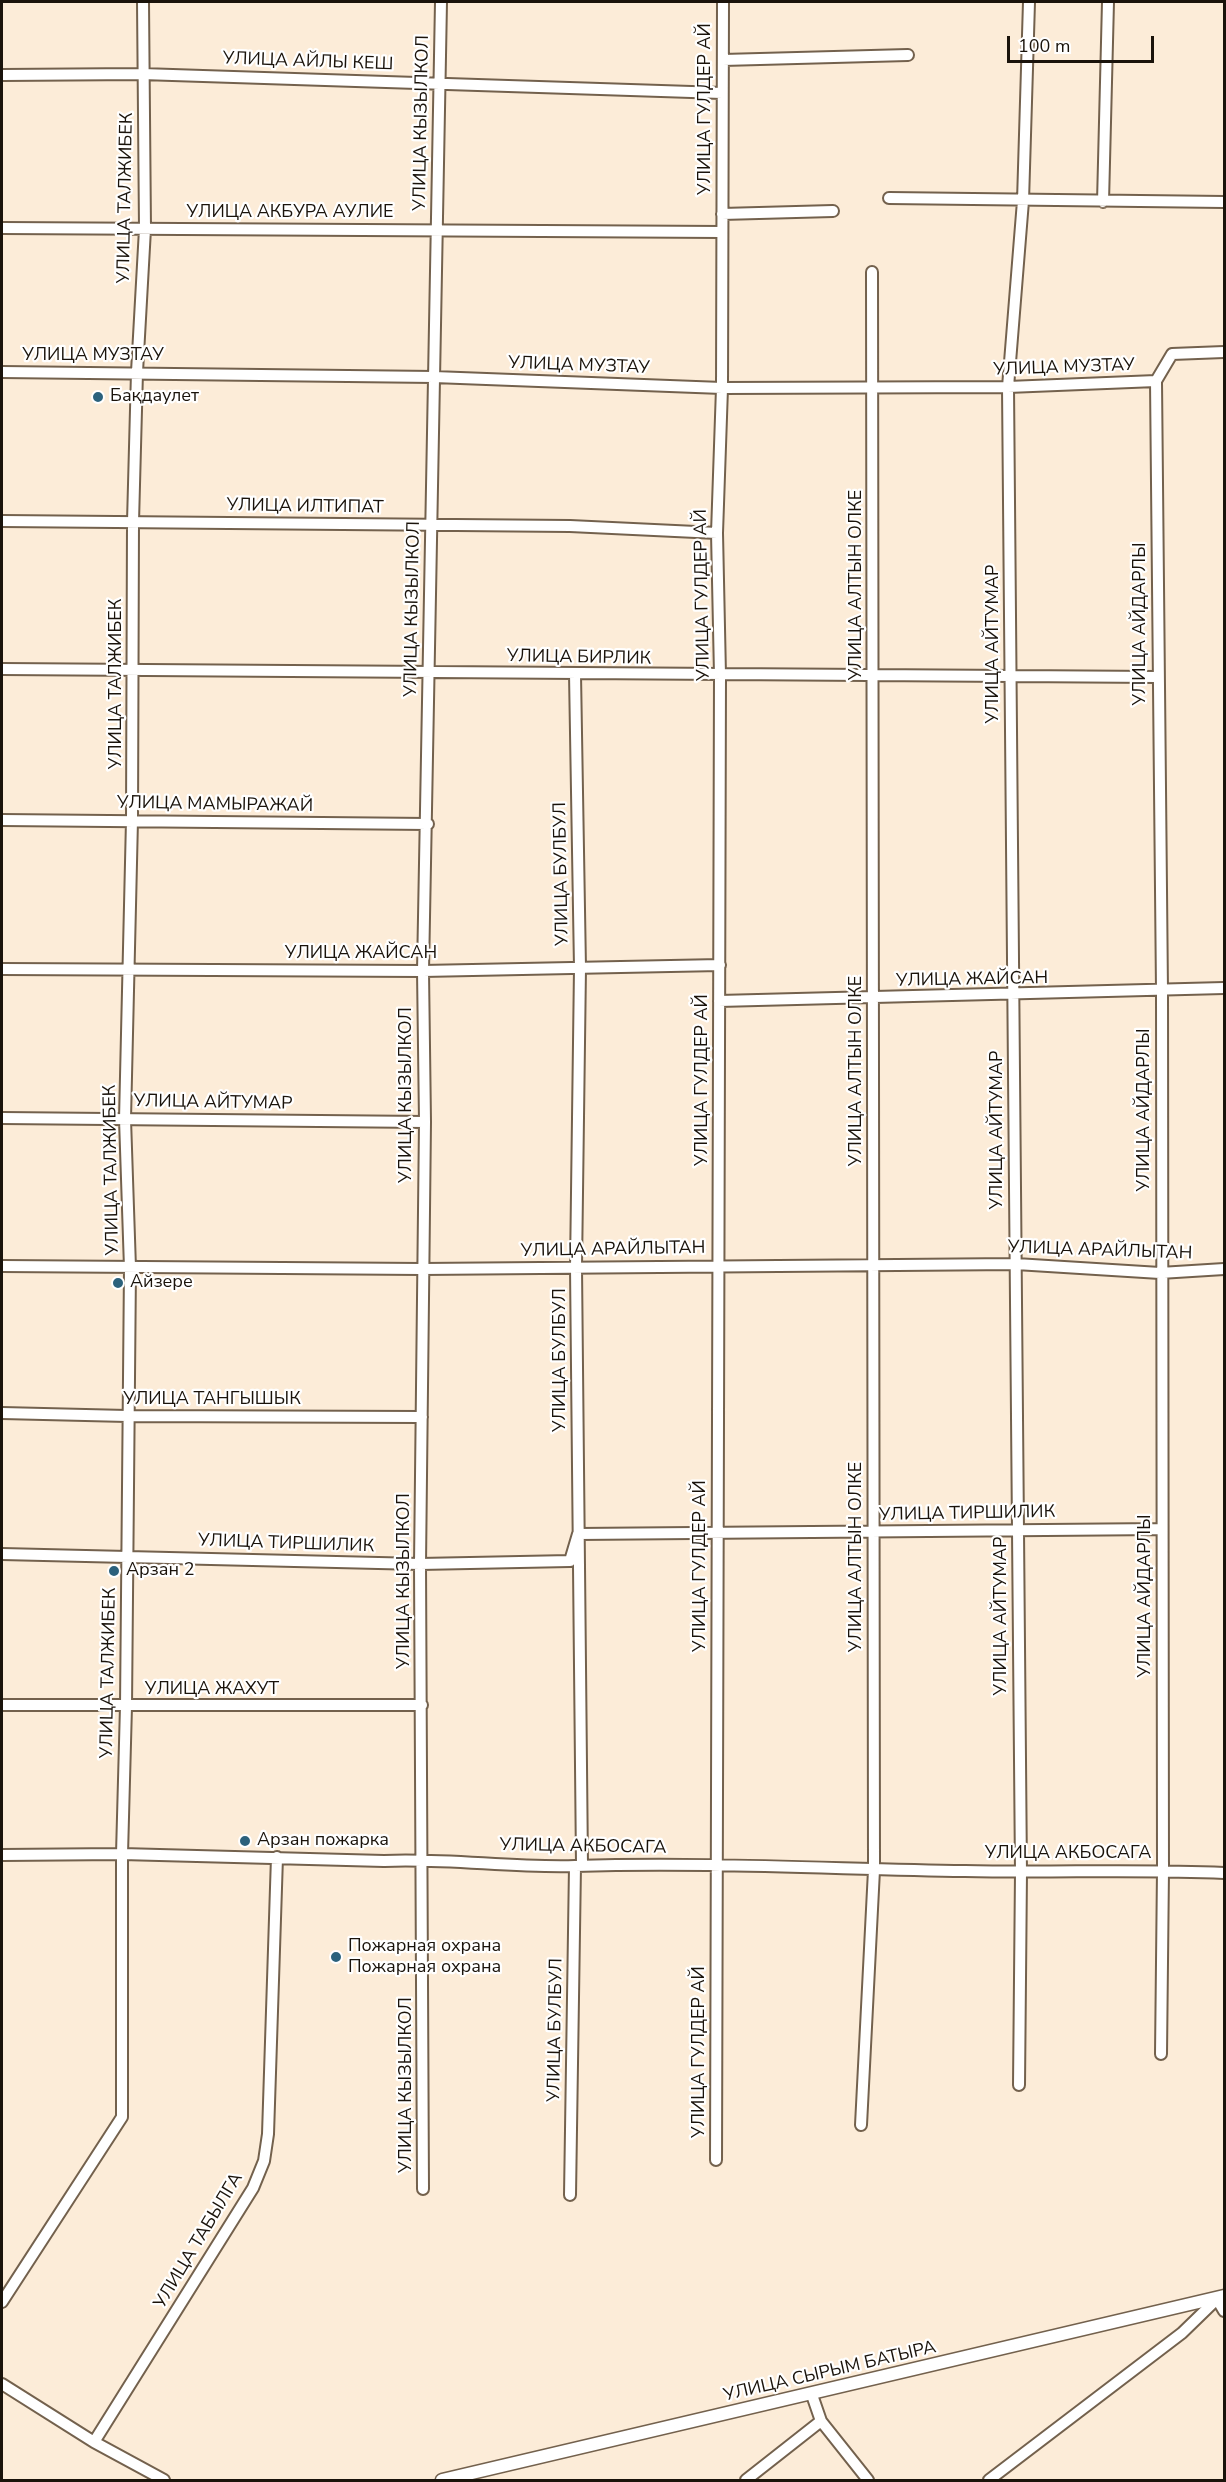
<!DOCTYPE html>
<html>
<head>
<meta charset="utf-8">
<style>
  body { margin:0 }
  #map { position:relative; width:1226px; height:2482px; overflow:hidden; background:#fcecd8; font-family:"Nunito Sans",sans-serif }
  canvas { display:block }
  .frame { position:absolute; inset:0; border:3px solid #1a130b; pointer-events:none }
  .scale { position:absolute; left:1007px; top:36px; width:147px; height:27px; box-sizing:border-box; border:3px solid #1a130b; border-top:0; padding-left:8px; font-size:18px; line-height:21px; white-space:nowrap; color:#1a130b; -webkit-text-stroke:4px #fff; paint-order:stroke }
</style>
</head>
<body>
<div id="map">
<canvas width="1226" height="2482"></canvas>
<div class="frame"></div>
<div class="scale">100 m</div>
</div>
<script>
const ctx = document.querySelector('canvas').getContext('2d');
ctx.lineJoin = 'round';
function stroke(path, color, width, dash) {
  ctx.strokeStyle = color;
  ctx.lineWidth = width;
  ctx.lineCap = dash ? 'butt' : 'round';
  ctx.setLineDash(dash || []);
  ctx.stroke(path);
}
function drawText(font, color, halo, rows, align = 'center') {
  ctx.font = font + ' "Nunito Sans",sans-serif';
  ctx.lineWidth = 4.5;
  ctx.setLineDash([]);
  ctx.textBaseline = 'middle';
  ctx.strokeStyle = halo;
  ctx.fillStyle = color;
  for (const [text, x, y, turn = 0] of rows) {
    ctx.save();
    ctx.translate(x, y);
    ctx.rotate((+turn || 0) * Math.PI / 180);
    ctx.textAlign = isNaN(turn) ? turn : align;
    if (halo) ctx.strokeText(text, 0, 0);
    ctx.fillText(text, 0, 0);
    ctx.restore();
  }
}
const minor = new Path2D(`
  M723,60L908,55
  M2,75L142,74L722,93
  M889,198L1224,202
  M1103,202L1108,2
  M722,214L833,211
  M2,228L722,232
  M2,372L434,377L722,388L1008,387L1156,381
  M2,521L570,526L717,533
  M2,669L1157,677
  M575,674L580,968L576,1267L582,1865
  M2,820L428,824
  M2,969L423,971L720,965
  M719,1001L1224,988
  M2,1118L425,1122
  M2,1266L422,1269L1016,1264L1160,1273L1224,1269
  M2,1413L127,1416L422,1417
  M2,1554L420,1564L570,1561L578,1534L1162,1529
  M2,1705H422
  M2,1855L122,1854L384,1861C448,1858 511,1868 575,1866C705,1862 835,1869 965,1871C1052,1873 1138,1869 1224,1873
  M1161,2054L1163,1870L1162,991L1156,381L1172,354L1224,352
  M1019,2085L1021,1872L1008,387L1023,201L1029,2
  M861,2125L874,1870L872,272
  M716,2160L720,675L717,533L722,388L723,2
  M423,2189L420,1564L425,1122L423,971L441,2
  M570,2195L575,1866
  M2,2302L122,2117V1854L126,1706L130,1268L125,1119L132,820L133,522L137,372L145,229L143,2
  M2,2384L94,2442L164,2480
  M812,2395L821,2421L868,2480
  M94,2442L253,2188L264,2161L268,2134L277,1857
  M746,2480L821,2421
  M989,2480L1182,2333L1217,2299L1224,2311`);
const tertiary = new Path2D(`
  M442,2480L1224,2296`);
const markers = [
  [98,397,6,"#2b617c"],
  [118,1283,6,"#2b617c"],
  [114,1571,6,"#2b617c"],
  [245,1841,6,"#2b617c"],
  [336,1957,6,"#2b617c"]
];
const streetNames = [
  ["УЛИЦА АЙЛЫ КЕШ",308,62,2],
  ["УЛИЦА ГУЛДЕР АЙ",706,109,-90],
  ["УЛИЦА КЫЗЫЛКОЛ",422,123,-89],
  ["УЛИЦА ТАЛЖИБЕК",126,198,-89],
  ["УЛИЦА АКБУРА АУЛИЕ",290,213],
  ["УЛИЦА МУЗТАУ",93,356],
  ["УЛИЦА МУЗТАУ",579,366,2],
  ["УЛИЦА МУЗТАУ",1064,368,-2],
  ["УЛИЦА ИЛТИПАТ",305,507,1],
  ["УЛИЦА АЛТЫН ОЛКЕ",857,585,-90],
  ["УЛИЦА ГУЛДЕР АЙ",703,595,-91],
  ["УЛИЦА КЫЗЫЛКОЛ",413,609,-89],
  ["УЛИЦА АЙДАРЛЫ",1141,624,-90],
  ["УЛИЦА АЙТУМАР",994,644,-90],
  ["УЛИЦА БИРЛИК",579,658,1],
  ["УЛИЦА ТАЛЖИБЕК",117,684,-90],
  ["УЛИЦА МАМЫРАЖАЙ",215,805,1],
  ["УЛИЦА БУЛБУЛ",562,874,-91],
  ["УЛИЦА ЖАЙСАН",361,954],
  ["УЛИЦА ЖАЙСАН",972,980,-1],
  ["УЛИЦА АЛТЫН ОЛКЕ",857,1071,-90],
  ["УЛИЦА ГУЛДЕР АЙ",703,1080,-90],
  ["УЛИЦА КЫЗЫЛКОЛ",407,1095,-90],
  ["УЛИЦА АЙТУМАР",213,1103,1],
  ["УЛИЦА АЙДАРЛЫ",1145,1110,-90],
  ["УЛИЦА АЙТУМАР",998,1130,-90],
  ["УЛИЦА ТАЛЖИБЕК",112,1170,-91],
  ["УЛИЦА АРАЙЛЫТАН",613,1250,-1],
  ["УЛИЦА АРАЙЛЫТАН",1100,1251,2],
  ["УЛИЦА БУЛБУЛ",561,1360,-90],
  ["УЛИЦА ТАНГЫШЫК",212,1400],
  ["УЛИЦА ТИРШИЛИК",967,1514,-1],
  ["УЛИЦА ТИРШИЛИК",286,1544,2],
  ["УЛИЦА АЛТЫН ОЛКЕ",857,1557,-90],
  ["УЛИЦА ГУЛДЕР АЙ",701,1566,-90],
  ["УЛИЦА КЫЗЫЛКОЛ",405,1581,-90],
  ["УЛИЦА АЙДАРЛЫ",1146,1596,-90],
  ["УЛИЦА АЙТУМАР",1002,1616,-90],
  ["УЛИЦА ТАЛЖИБЕК",109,1673,-89],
  ["УЛИЦА ЖАХУТ",212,1690],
  ["УЛИЦА АКБОСАГА",583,1847,1],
  ["УЛИЦА АКБОСАГА",1068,1854],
  ["УЛИЦА БУЛБУЛ",556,2030,-89],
  ["УЛИЦА ГУЛДЕР АЙ",700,2052,-90],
  ["УЛИЦА КЫЗЫЛКОЛ",407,2085,-90],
  ["УЛИЦА ТАБЫЛГА",199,2241,-59],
  ["УЛИЦА СЫРЫМ БАТЫРА",830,2372,-13]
];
const poiNames = [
  ["Бақдаулет",110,397],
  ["Айзере",130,1283],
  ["Арзан 2",126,1571],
  ["Арзан пожарка",257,1841],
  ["Пожарная охрана",348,1947],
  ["Пожарная охрана",348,1968]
];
stroke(minor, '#73614d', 14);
stroke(tertiary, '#73614d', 15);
stroke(minor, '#fff', 10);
stroke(tertiary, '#fff', 12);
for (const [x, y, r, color] of markers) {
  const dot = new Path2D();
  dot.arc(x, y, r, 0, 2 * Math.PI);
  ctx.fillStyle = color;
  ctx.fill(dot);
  stroke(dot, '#fff', 2);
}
drawText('18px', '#1a130b', '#fff', streetNames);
drawText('18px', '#1a130b', '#fff', poiNames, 'left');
</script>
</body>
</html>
